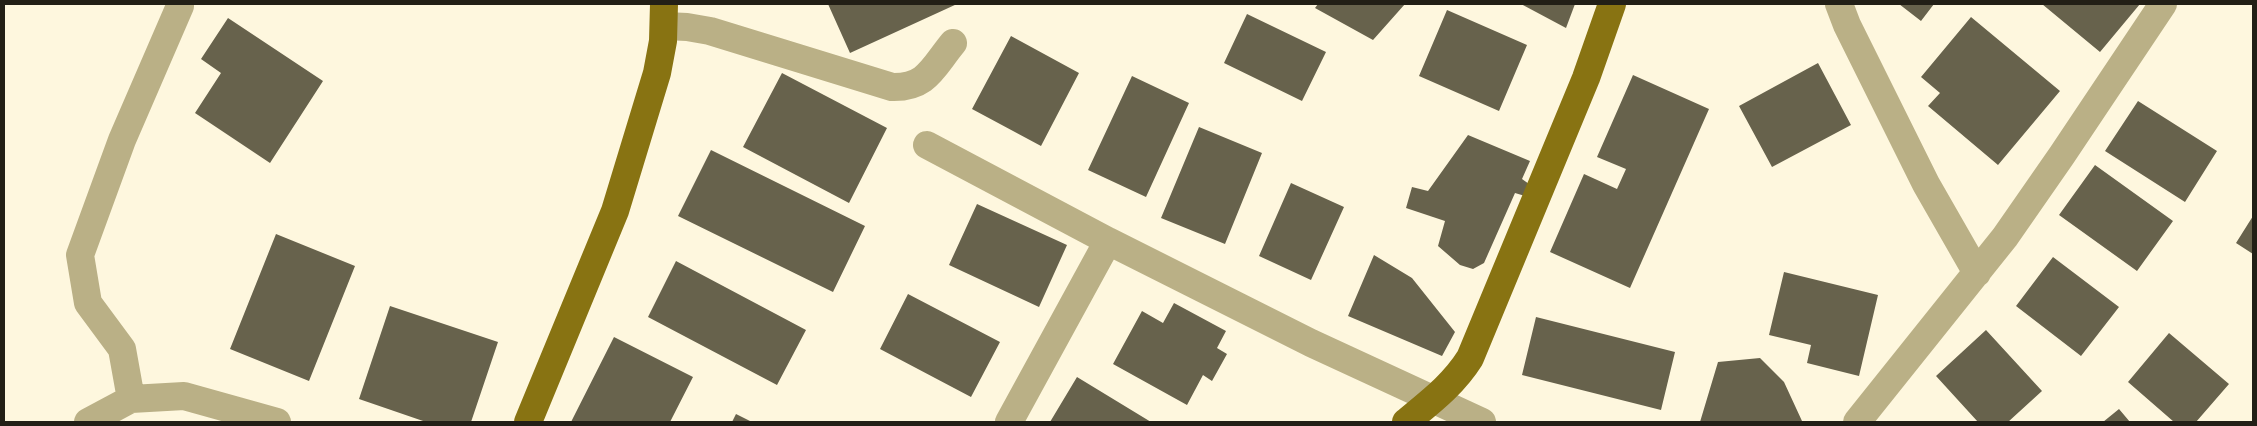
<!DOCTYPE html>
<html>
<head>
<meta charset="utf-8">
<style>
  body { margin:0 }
  #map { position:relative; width:2257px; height:426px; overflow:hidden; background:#fef7de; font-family:Montserrat,sans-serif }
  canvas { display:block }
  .frame { position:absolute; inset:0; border:5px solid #221f16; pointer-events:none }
</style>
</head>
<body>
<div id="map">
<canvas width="2257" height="426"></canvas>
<div class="frame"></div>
</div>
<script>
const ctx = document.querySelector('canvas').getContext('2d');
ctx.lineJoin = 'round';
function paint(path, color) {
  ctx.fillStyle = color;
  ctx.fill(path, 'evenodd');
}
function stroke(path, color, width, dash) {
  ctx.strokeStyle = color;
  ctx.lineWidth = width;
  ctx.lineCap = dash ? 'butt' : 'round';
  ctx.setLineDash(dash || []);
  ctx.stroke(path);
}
const building = new Path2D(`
  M828,4H957L850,53Z
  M1318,4H1405L1373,40L1315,8Z
  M1521,4H1575L1566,28Z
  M1899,4H1934L1921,21Z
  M2042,4H2140L2100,52Z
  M1447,10L1527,45L1499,111L1419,76Z
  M1247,14L1326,52L1302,101L1224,63Z
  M1971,17L2060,91L1998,165L1928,106L1940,93L1921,77Z
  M228,18L323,81L270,163L195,113L221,73L201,59Z
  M1011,36L1079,73L1041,146L972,109Z
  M1818,63L1851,125L1772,167L1739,106Z
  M782,73L887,128L849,203L743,147Z
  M1633,75L1709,109L1630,288L1550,252L1584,174L1617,189L1626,169L1597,157Z
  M1132,76L1189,103L1146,197L1088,170Z
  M2138,101L2217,151L2185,202L2105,151Z
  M1199,127L1262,153L1225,244L1161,218Z
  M1468,135L1530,161L1522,179L1529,184L1525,196L1515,193L1484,263L1473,269L1460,265L1438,246L1445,221L1406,208L1412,187L1428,191Z
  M711,150L865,226L833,292L678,216Z
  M2095,165L2173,221L2137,271L2059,215Z
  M1291,183L1344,207L1311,280L1259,256Z
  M977,204L1067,245L1039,307L949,265Z
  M2253,216V254L2236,243Z
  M276,234L355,266L309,381L230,349Z
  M1374,255L1412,278L1455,332L1442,356L1348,316Z
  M2053,257L2119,307L2081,356L2016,306Z
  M676,261L806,330L777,385L648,317Z
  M1784,272L1878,295L1859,376L1807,363L1811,345L1769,335Z
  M908,294L1000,342L971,397L880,349Z
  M1174,303L1226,331L1217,348L1227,354L1212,381L1203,375L1187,405L1113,364L1142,311L1163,323Z
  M390,306L498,342L471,422H426L359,399Z
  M1536,317L1675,352L1661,410L1522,375Z
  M1986,330L2042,391L2008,422H1978L1936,376Z
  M2169,333L2229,384L2196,422H2174L2128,382Z
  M614,337L693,377L670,422H571Z
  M1760,358L1784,382L1802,421L1700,422L1718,362Z
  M1077,377L1151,422H1050Z
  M2119,409L2130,422H2103Z
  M736,414L752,422H732Z`);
const minor = new Path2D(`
  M1839,4L1847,25L1926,184L1977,273
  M665,26L687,27L710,31L892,87C927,88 933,67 953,43
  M927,145L1108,241
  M131,399L122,349L88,303L80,255L122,140L180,6
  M88,422L131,399L184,396L277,422
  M1009,422L1108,241L1311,343L1482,422
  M1857,422L2005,237L2062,155L2163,4`);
const major = new Path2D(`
  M528,422L615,211L657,73L663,41L664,4
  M1406,422C1430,402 1453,385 1470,358L1586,78L1612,4`);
paint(building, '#67624c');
stroke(minor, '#bab086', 28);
stroke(major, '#887312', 28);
</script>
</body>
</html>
